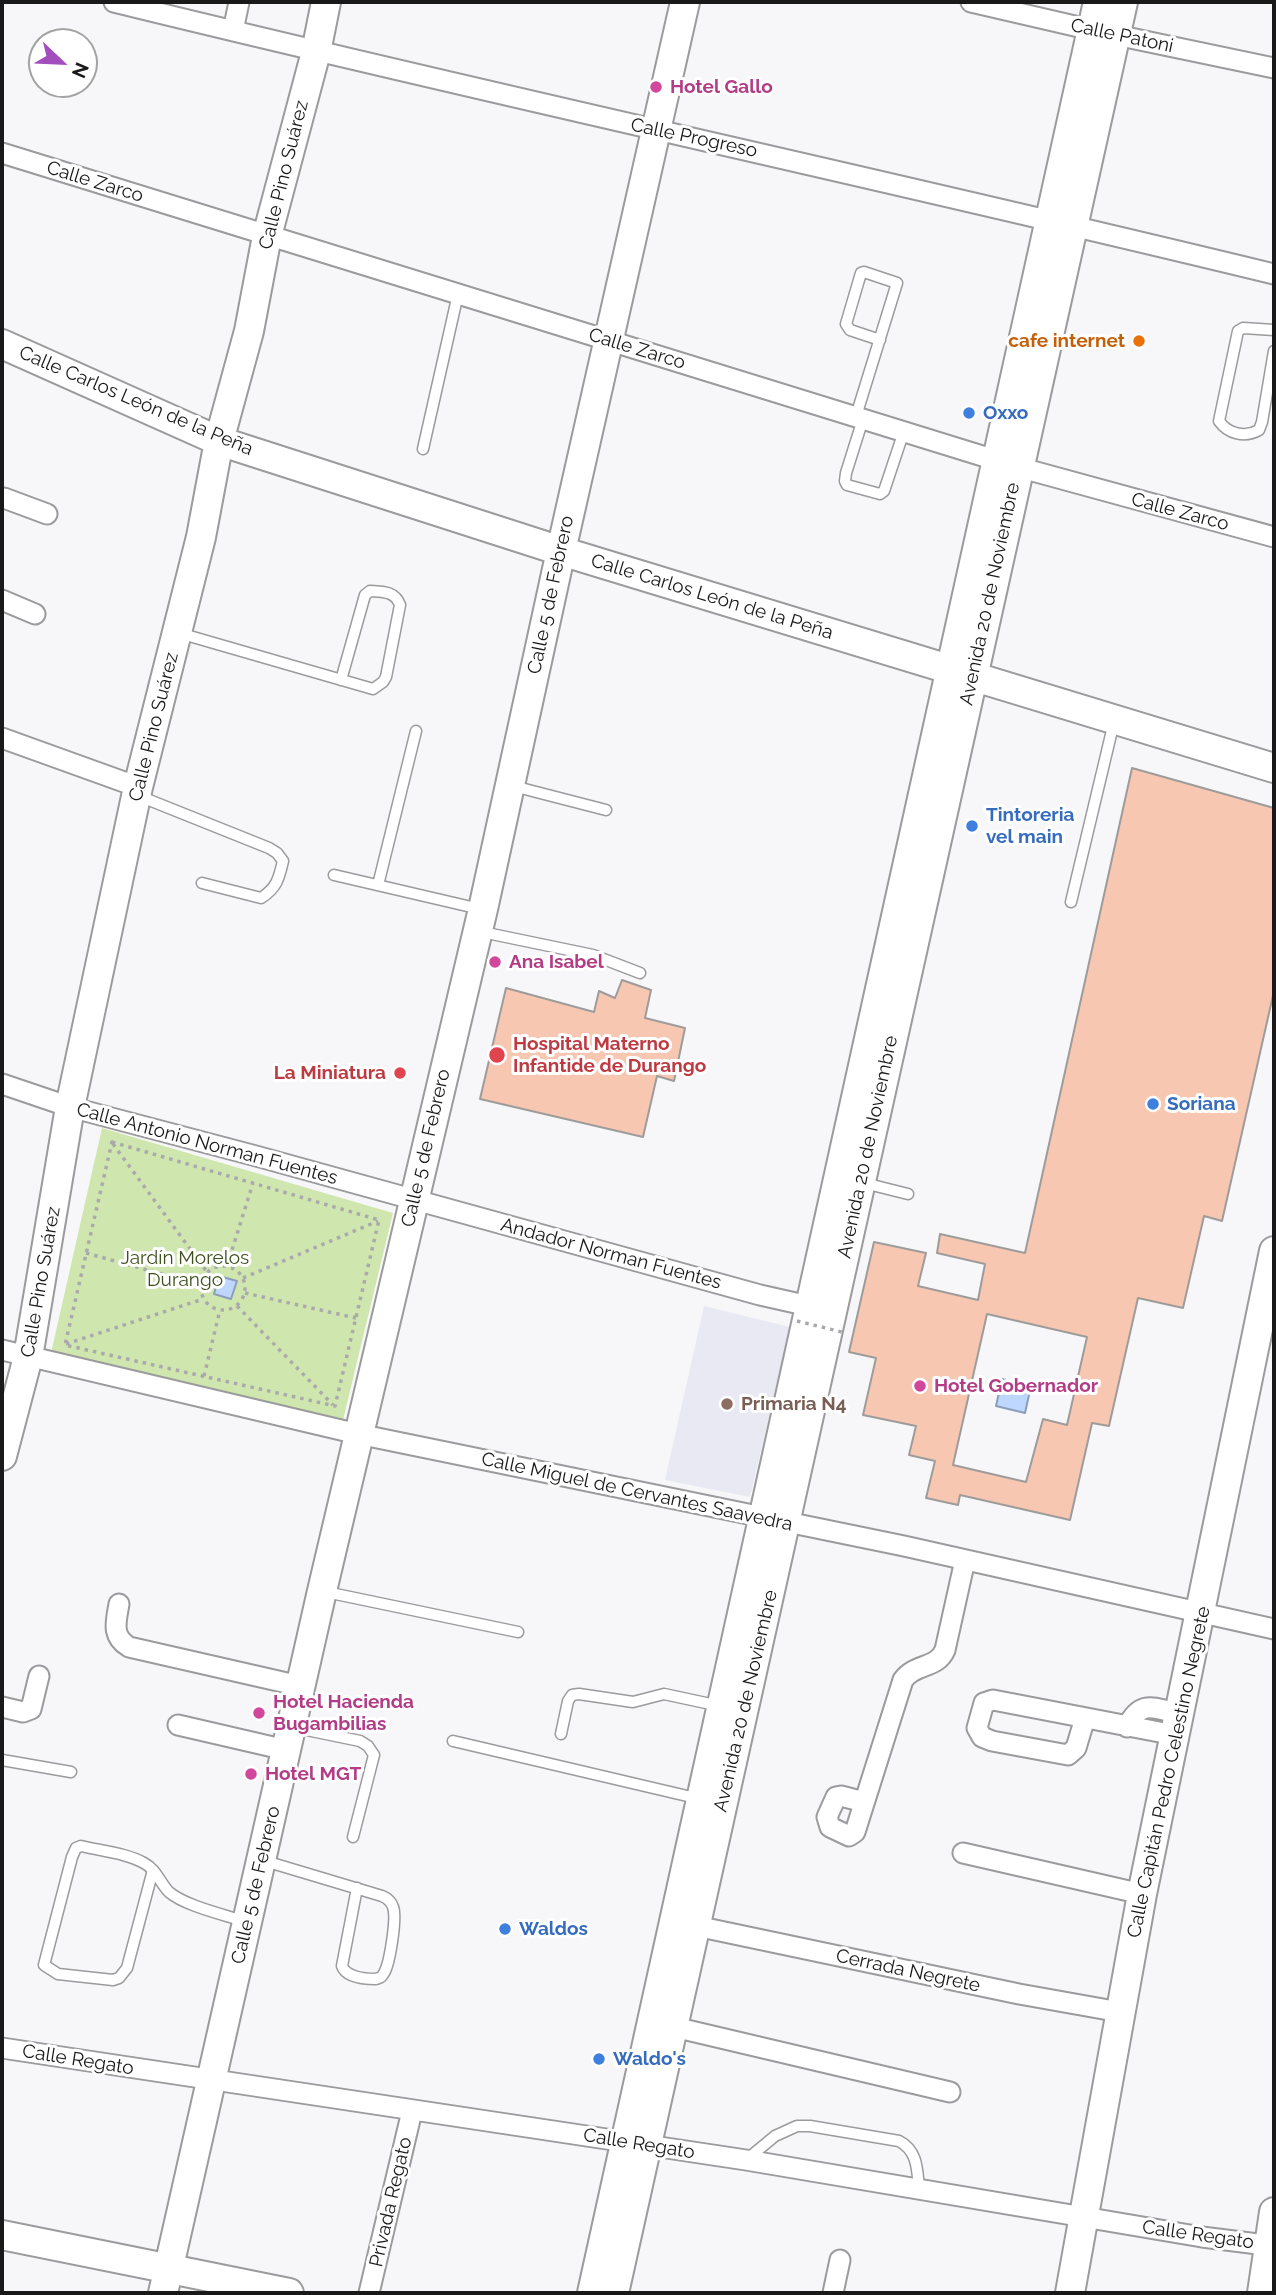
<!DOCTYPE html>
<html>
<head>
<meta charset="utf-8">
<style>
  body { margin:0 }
  #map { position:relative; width:1276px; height:2295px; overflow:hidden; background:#f7f7f9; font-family:Raleway,sans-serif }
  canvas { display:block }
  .frame { position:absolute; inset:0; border:4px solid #19191a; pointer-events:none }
  .north { position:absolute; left:28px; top:28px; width:70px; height:70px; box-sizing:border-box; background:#fff; border:2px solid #a3a3a3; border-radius:50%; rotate:113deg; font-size:19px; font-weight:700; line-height:28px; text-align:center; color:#19191a }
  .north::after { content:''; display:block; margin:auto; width:24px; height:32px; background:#a24ebc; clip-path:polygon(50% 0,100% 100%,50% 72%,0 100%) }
</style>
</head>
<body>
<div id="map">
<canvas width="1276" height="2295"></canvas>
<div class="frame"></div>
<div class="north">N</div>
</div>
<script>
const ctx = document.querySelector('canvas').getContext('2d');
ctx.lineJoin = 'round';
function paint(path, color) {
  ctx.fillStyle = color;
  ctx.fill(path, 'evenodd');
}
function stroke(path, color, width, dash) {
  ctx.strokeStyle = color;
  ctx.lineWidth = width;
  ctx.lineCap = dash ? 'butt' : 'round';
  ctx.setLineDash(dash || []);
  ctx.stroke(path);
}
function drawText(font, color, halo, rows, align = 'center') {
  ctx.font = font + ' Raleway,sans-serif';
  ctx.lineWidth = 6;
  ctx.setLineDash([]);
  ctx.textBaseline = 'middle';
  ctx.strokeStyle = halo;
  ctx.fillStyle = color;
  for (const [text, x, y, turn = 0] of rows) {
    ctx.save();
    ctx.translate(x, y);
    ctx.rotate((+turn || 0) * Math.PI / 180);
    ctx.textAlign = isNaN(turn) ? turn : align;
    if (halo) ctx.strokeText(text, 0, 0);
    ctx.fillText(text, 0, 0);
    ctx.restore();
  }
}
const built = new Path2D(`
  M704,1306L790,1327L750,1497L665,1480Z`);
const green = new Path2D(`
  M102,1128L393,1213L343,1420L51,1353Z`);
const water = new Path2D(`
  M219,1276L237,1281L231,1299L214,1294Z
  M1002,1379L1031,1386L1025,1413L996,1406Z`);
const building = new Path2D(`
  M1132,768L1274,808V991L1222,1221L1204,1216L1183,1308L1138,1298L1109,1426L1092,1423L1070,1520L960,1495L958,1505L926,1498L935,1461L909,1455L916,1426L863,1415L876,1358L849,1352L874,1242L926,1253L918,1286L978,1300L985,1264L937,1253L940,1234L1025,1253ZM987,1314L1087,1337L1067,1425L1043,1419L1026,1482L953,1465Z
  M622,980L651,990L645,1018L685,1028L674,1081L657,1076L643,1137L480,1099L506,988L594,1012L599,991L615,998Z`);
const path = new Path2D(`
  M112,1142L379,1220L335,1406L65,1345Z
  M113,1144L207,1272
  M86,1253L201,1285
  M201 1288a22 22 0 1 1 44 0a22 22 0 1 1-44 0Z
  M227,1266L253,1183
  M243,1278L378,1221
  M245,1293L356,1318
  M237,1306L333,1405
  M66,1344L203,1299
  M204,1376L220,1310`);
const lane = new Path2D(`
  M1274,330L1243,328L1238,331L1219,421C1228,434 1245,438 1259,430L1262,422L1274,351
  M856,416L897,283L864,272L861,273L846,324L850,330L880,340
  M863,419L846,473L845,481L847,485L880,494L884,491L904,431
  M423,449L458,294
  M179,633L373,689L383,682L386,677L400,605C395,591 383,592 370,591L365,595L341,680
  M513,786L606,810
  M139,796L269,848L277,853L283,861C279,878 277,888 261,898L202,883
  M334,875L480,909
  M378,885L416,731
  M1071,902L1114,722
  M482,932L593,955L640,973
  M864,1183L908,1194
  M326,1592L518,1632
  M292,1727L360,1741L368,1746L374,1755L353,1837
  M561,1734L568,1701L572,1695L579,1694L633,1702L664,1694L720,1706
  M453,1741L700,1799
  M2,1760L71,1772
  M265,1861L382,1896C387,1898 391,1901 393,1907C397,1917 390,1963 384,1973C381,1978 381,1977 376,1979C364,1979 346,1977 342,1966L357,1888
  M153,1870L127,1968L119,1978L113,1980L58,1974L44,1965L72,1857L76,1848L81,1846C101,1851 126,1853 144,1863C157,1870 160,1883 169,1892C185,1906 226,1915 246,1922
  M746,2160L775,2136L797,2126H810L899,2141C918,2151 917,2170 919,2188`);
const street = new Path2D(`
  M114,2C500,97 888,180 1274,274
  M971,2L1092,30L1274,68
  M233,31L239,2
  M2,153L1018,467L1274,537
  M4,498L47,514
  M2,600L35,614
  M2,738L138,787
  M2,1084L70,1107L256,1156L760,1295L809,1306
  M2,1350L358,1434L904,1546L1274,1629
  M119,1604C116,1622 111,1636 129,1647L300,1686
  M2,1707L23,1712L31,1709L39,1676
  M1085,1718L1076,1748L1068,1755L992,1741L982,1737L977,1728L984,1703L993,1700L1175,1735
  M178,1725L286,1750
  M1127,1727C1141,1699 1153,1708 1180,1714
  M864,1802L841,1796L836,1797L827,1817L830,1827L849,1836L855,1832L903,1680C915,1663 937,1669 945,1650L965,1560
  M963,1853L1142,1894
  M696,1926L1019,1994L1120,2012
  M674,2027L950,2092
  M2,2048L746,2160L1202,2237L1274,2246
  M369,2293L412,2111
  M833,2293L840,2260`);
const secondary = new Path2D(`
  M2,344L219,441L561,551L1274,768
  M2,1456L28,1357L70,1107L138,787L201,537L219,441L249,331L267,236L316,52L326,2
  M2,2235L289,2293
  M163,2293L322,1591L483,909L561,551L685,2
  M592,2293L1098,2
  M614,2293C786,1530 950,765 1123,2
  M1070,2293L1142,1894L1274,1251
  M1262,2293L1274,2212`);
const pathBridge = new Path2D(`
  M797,1321L846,1333`);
const markers = [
  [656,87,7,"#d1479c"],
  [1139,341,7,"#e8710a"],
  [969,413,7,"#3f7fe0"],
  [972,826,7,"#3f7fe0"],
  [495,962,7,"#d1479c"],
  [497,1055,9,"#e0444e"],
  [400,1073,7,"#e0444e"],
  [1153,1104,7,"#3f7fe0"],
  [920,1386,7,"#d1479c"],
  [727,1404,7,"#8d6e63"],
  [259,1713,7,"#d1479c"],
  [251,1774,7,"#d1479c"],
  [505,1929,7,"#3f7fe0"],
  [599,2059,7,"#3f7fe0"]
];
const streetNames = [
  ["Calle Patoni",1122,36,12],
  ["Calle Progreso",694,138,12],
  ["Calle Pino Suárez",284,175,-76],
  ["Calle Zarco",95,182,17],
  ["Calle Zarco",637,349,17],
  ["Calle Carlos León de la Peña",136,401,23],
  ["Calle Zarco",1180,512,15],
  ["Avenida 20 de Noviembre",990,594,-78],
  ["Calle 5 de Febrero",551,595,-78],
  ["Calle Carlos León de la Peña",712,597,17],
  ["Calle Pino Suárez",154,727,-76],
  ["Calle Antonio Norman Fuentes",207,1144,15],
  ["Avenida 20 de Noviembre",868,1147,-78],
  ["Calle 5 de Febrero",426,1148,-77],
  ["Andador Norman Fuentes",611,1254,15],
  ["Calle Pino Suárez",41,1282,-80],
  ["Calle Miguel de Cervantes Saavedra",637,1492,12],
  ["Avenida 20 de Noviembre",746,1701,-77],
  ["Calle Capitán Pedro Celestino Negrete",1169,1772,-78],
  ["Calle 5 de Febrero",256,1885,-77],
  ["Cerrada Negrete",908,1971,12],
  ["Calle Regato",78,2060,9],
  ["Calle Regato",639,2144,9],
  ["Privada Regato",391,2202,-77],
  ["Calle Regato",1198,2235,8]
];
const hotelNames = [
  ["Hotel Gallo",670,87],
  ["Ana Isabel",509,962],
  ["Hotel Gobernador",934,1386],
  ["Hotel Hacienda",273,1702],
  ["Bugambilias",273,1724],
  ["Hotel MGT",265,1774]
];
const foodNames = [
  ["cafe internet",1125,341]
];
const shopNames = [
  ["Oxxo",983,413],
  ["Tintoreria",986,815],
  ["vel main",986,837],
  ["Soriana",1167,1104],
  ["Waldos",519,1929],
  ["Waldo's",613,2059]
];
const healthNames = [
  ["Hospital Materno",513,1044],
  ["Infantide de Durango",513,1066],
  ["La Miniatura",386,1073,"right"]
];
const parkNames = [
  ["Jardín Morelos",185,1258],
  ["Durango",185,1280]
];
const educationNames = [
  ["Primaria N4",741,1404]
];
paint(built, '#e8e9f3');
paint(green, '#cfe7ae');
paint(water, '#bed7ff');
stroke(water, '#8c9eba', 2);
paint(building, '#f7c7b2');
stroke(building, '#9e9c9b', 2);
stroke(lane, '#9b9b9d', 13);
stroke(street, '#9b9b9d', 23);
stroke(secondary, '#9b9b9d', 32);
stroke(path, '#aaaaac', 3.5, [3.5, 5]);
stroke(lane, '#fff', 10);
stroke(street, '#fff', 19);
stroke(secondary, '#fff', 28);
stroke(pathBridge, '#aaaaac', 3.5, [3.5, 5]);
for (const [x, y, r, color] of markers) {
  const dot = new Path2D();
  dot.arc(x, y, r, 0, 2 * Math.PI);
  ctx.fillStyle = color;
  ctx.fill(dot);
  stroke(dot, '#fff', 2.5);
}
drawText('19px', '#19191a', '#fff', streetNames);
drawText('bold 19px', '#b23c85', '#fff', hotelNames, 'left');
drawText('bold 19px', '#c56008', '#fff', foodNames, 'right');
drawText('bold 19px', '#366cbe', '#fff', shopNames, 'left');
drawText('bold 19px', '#be3a42', '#fff', healthNames, 'left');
drawText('19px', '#3d4f1c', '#fff', parkNames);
drawText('bold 19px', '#785e54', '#fff', educationNames, 'left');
</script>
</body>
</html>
